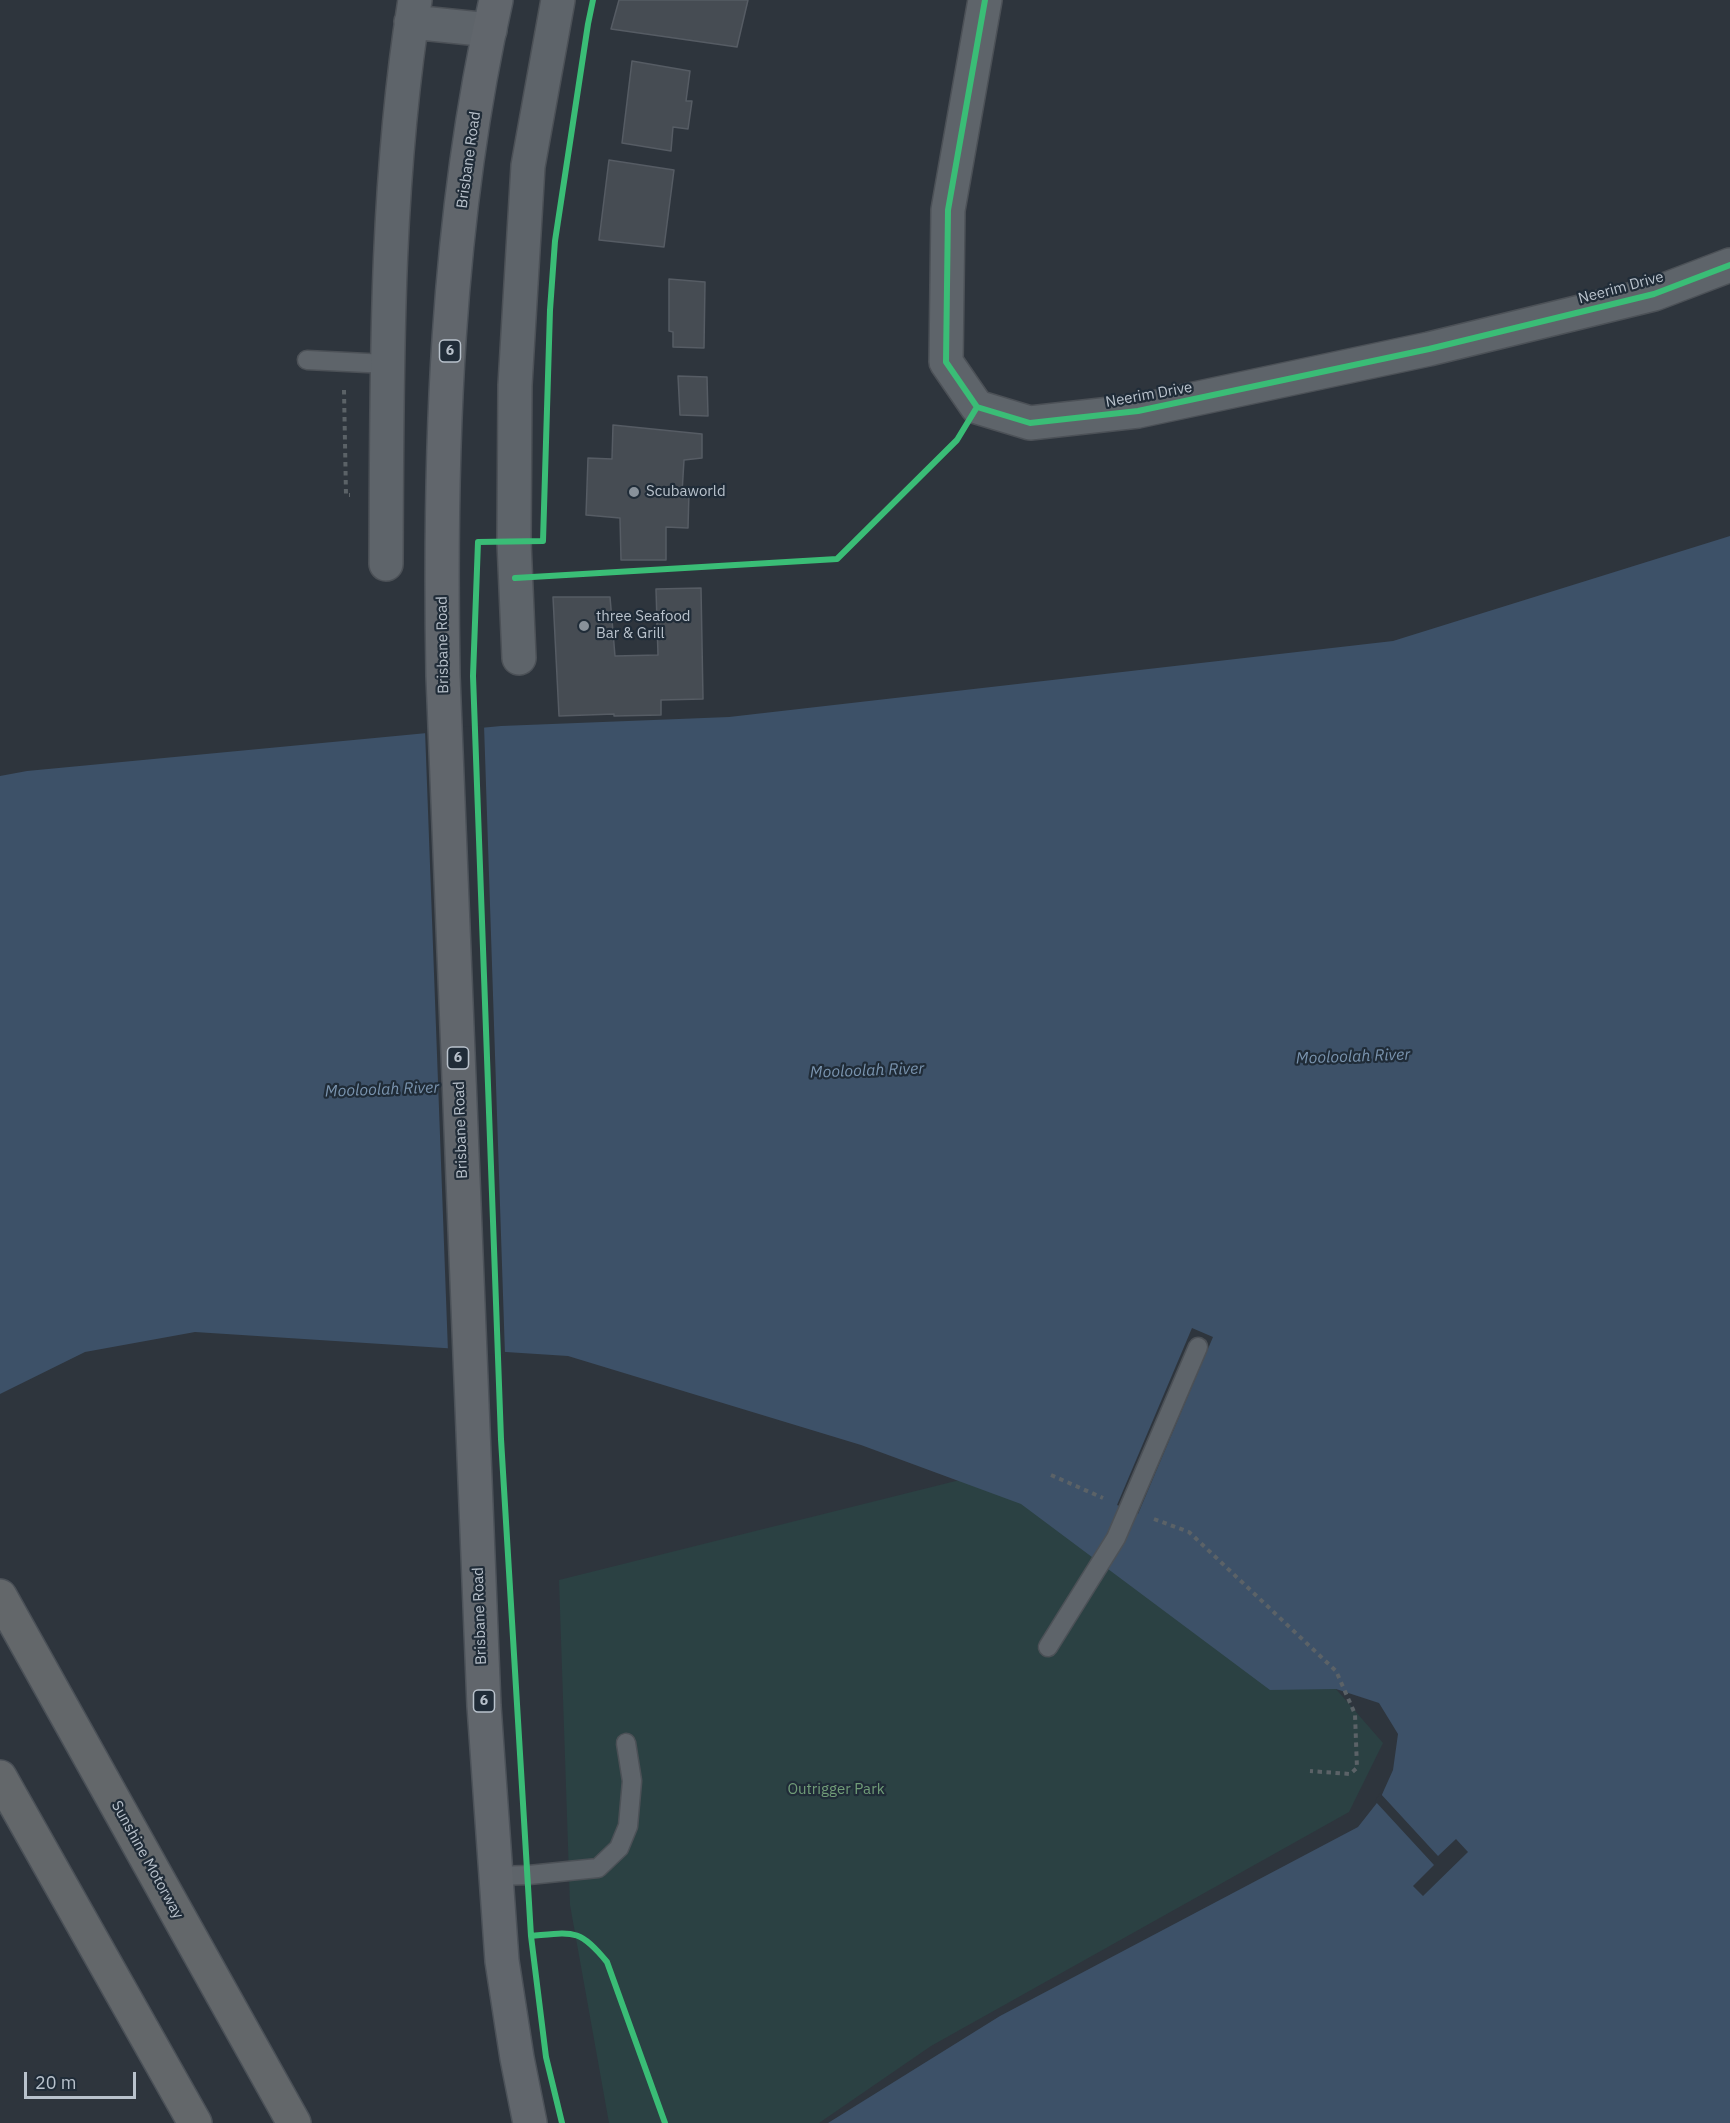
<!DOCTYPE html>
<html>
<head>
<meta charset="utf-8">
<style>
  body { margin:0 }
  #map { position:relative; width:1730px; height:2123px; overflow:hidden; background:#2e353d; font-family:"IBM Plex Sans",sans-serif }
  canvas { display:block }
  .scale { position:absolute; left:24px; top:2072px; width:112px; height:27px; box-sizing:border-box; border:3px solid #b9c2cc; border-top:0; padding-left:8px; font-size:18px; line-height:21px; white-space:nowrap; color:#b9c2cc; -webkit-text-stroke:4px #202c38; paint-order:stroke }
</style>
</head>
<body>
<div id="map">
<canvas width="1730" height="2123"></canvas>
<div class="scale">20 m</div>
</div>
<script>
const ctx = document.querySelector('canvas').getContext('2d');
ctx.lineJoin = 'round';
function paint(path, color) {
  ctx.fillStyle = color;
  ctx.fill(path, 'evenodd');
}
function stroke(path, color, width, dash) {
  ctx.strokeStyle = color;
  ctx.lineWidth = width;
  ctx.lineCap = dash ? 'butt' : 'round';
  ctx.setLineDash(dash || []);
  ctx.stroke(path);
}
function drawText(font, color, halo, rows, align = 'center') {
  ctx.font = font + ' "IBM Plex Sans",sans-serif';
  ctx.lineWidth = 4.5;
  ctx.setLineDash([]);
  ctx.textBaseline = 'middle';
  ctx.strokeStyle = halo;
  ctx.fillStyle = color;
  for (const [text, x, y, turn = 0] of rows) {
    ctx.save();
    ctx.translate(x, y);
    ctx.rotate((+turn || 0) * Math.PI / 180);
    ctx.textAlign = isNaN(turn) ? turn : align;
    if (halo) ctx.strokeText(text, 0, 0);
    ctx.fillText(text, 0, 0);
    ctx.restore();
  }
}
const green = new Path2D(`
  M1060,1455L1175,1504L1383,1743L1349,1812L931,2046L819,2123H609L570,1905L559,1580Z`);
const water = new Path2D(`
  M1730,536V2123H828L1000,2016L1358,1827L1380,1799L1393,1770L1398,1734L1379,1703L1336,1689L1270,1690L1021,1504L861,1445L568,1356L195,1332L85,1352L0,1394V776L27,771L501,726L729,717L1393,641Z`);
const pier = new Path2D(`
  M484,725L505,1355L448,1352L425,730Z
  M1192,1328L1213,1337L1138,1514L1117,1505Z
  M1380,1793L1438,1856L1456,1839L1468,1852L1423,1896L1413,1886L1434,1865L1375,1801Z`);
const building = new Path2D(`
  M619,0H748L737,47L611,29Z
  M632,61L690,71L686,101H692L688,129L673,127L671,151L622,143Z
  M609,160L674,170L664,247L599,240Z
  M669,279L705,282L704,348L673,347V332L669,331Z
  M678,376L707,377L708,416L680,415Z
  M613,425L702,434V458L684,460L682,493L689,492L688,528L666,527V560H621L620,518L586,515L588,458L612,459Z
  M701,588L703,699L661,700V715L614,716V714L559,716L553,597H610L615,656L658,655L656,589Z`);
const path = new Path2D(`
  M344,390L346,495H350
  M1051,1475L1103,1498
  M1154,1519L1189,1532L1336,1671L1355,1714L1357,1768L1350,1774L1310,1771`);
const service = new Path2D(`
  M307,360L387,364
  M1048,1647L1116,1538L1198,1347
  M495,1876L529,1875L598,1868L619,1848L628,1826L632,1781L626,1743`);
const minor = new Path2D(`
  M985,0L948,210L946,362L977,407L1030,423L1138,411L1429,349L1654,294L1730,265
  M411,22L490,30
  M386,564C387,376 385,186 415,0
  M519,658L514,542L515,385L528,166L558,0`);
const primary = new Path2D(`
  M496,0C446,221 439,450 443,676L484,1706L502,1961L517,2058L530,2123`);
const motorway = new Path2D(`
  M0,1596L294,2123
  M0,1777L195,2123`);
const cycleway = new Path2D(`
  M985,0L948,210L946,362L977,407L1030,423L1138,411L1429,349L1654,294L1730,265
  M515,578L837,559L957,440L977,407
  M531,1936C573,1932 579,1928 607,1962L665,2123
  M562,2123L546,2057L531,1936L501,1439L473,676L478,542L543,541L550,310L555,241L588,24L593,0`);
const markers = [
  [634,492,6,"#88919a"],
  [584,626,6,"#88919a"]
];
const shields = [
  [450,351,21],
  [458,1058,21],
  [484,1701,21]
];
const shieldNames = [
  ["6",450,351],
  ["6",458,1058],
  ["6",484,1701]
];
const streetNames = [
  ["Brisbane Road",469,160,-82],
  ["Neerim Drive",1621,288,-15],
  ["Neerim Drive",1149,395,-10],
  ["Brisbane Road",443,645,-91],
  ["Brisbane Road",461,1130,-92],
  ["Brisbane Road",480,1616,-92],
  ["Sunshine Motorway",147,1860,61]
];
const poiNames = [
  ["Scubaworld",646,492],
  ["three Seafood",596,617],
  ["Bar & Grill",596,634]
];
const parkNames = [
  ["Outrigger Park",836,1790]
];
const waterNames = [
  ["Mooloolah River",1353,1057,-2],
  ["Mooloolah River",867,1071,-2],
  ["Mooloolah River",382,1090,-2]
];
paint(green, '#2b4143');
paint(water, '#3d5168');
paint(pier, '#2e353d');
paint(building, '#464c53');
stroke(building, '#565c64', 1.5);
stroke(service, '#4c5157', 21);
stroke(minor, '#4c5157', 36);
stroke(primary, '#4c5259', 36);
stroke(motorway, '#4b5158', 36);
stroke(path, '#5b6267', 4, [4.5, 4.5]);
stroke(service, '#5e646a', 18);
stroke(minor, '#5e646a', 33);
stroke(primary, '#61666c', 33);
stroke(motorway, '#63676a', 33);
stroke(cycleway, '#3abd76', 6);
for (const [x, y, r, color] of markers) {
  const dot = new Path2D();
  dot.arc(x, y, r, 0, 2 * Math.PI);
  ctx.fillStyle = color;
  ctx.fill(dot);
  stroke(dot, '#202c38', 2);
}
for (const [x, y, w] of shields) {
  const box = new Path2D();
  box.roundRect(x - w / 2, y - 11, w, 22, 4.5);
  ctx.fillStyle = '#202c38';
  ctx.fill(box);
  stroke(box, '#b9c2cc', 1.5);
}
drawText('bold 14px', '#b9c2cc', null, shieldNames);
drawText('15px', '#b9c2cc', '#202c38', streetNames);
drawText('15px', '#b9c2cc', '#202c38', poiNames, 'left');
drawText('15px', '#719d78', '#202c38', parkNames);
drawText('italic 16px', '#7a94af', '#202c38', waterNames);
</script>
</body>
</html>
